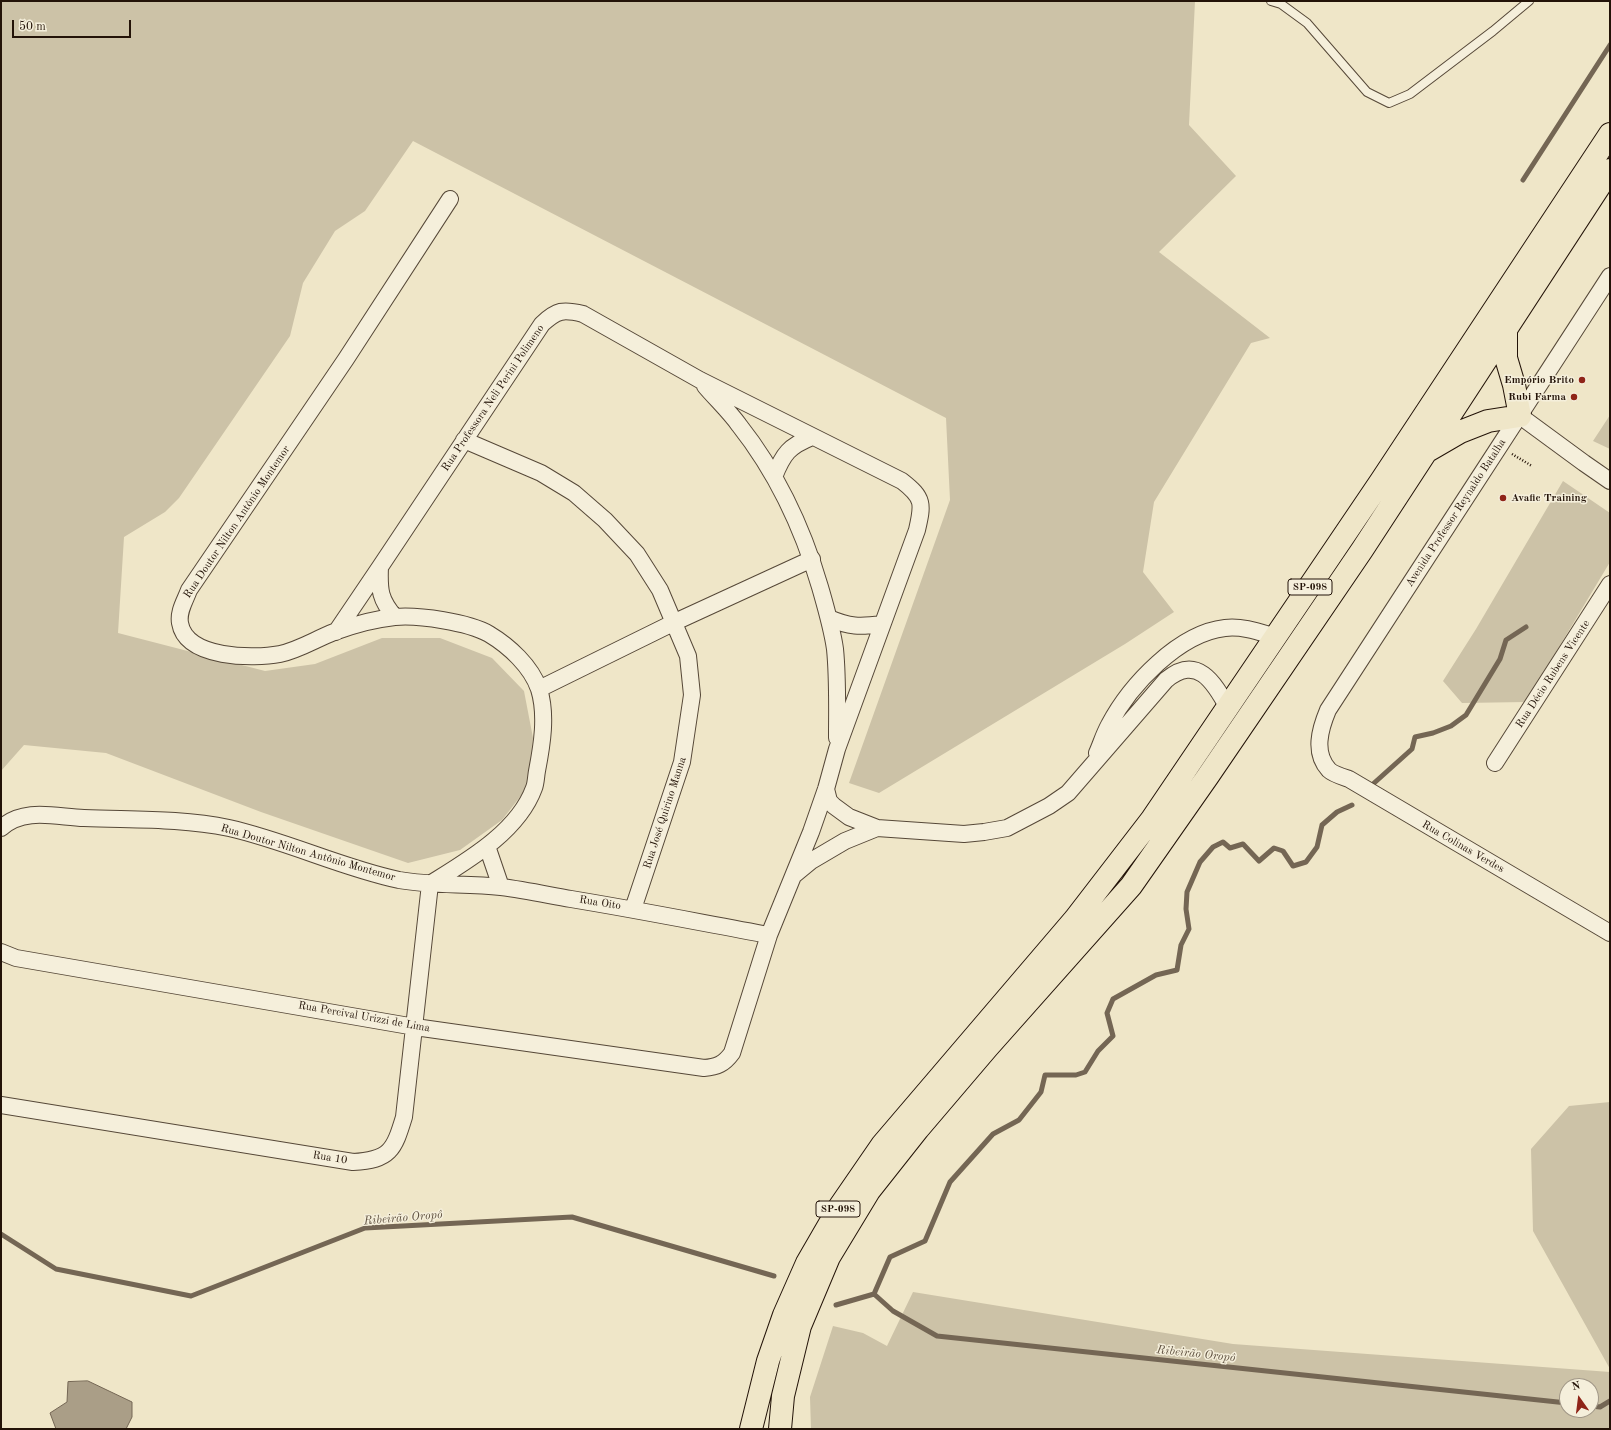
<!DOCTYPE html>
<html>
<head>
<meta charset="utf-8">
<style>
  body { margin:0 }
  #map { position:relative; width:1611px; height:1430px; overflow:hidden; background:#efe6c8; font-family:"Old Standard TT",serif }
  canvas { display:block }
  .frame { position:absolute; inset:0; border:2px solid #231308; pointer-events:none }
  .north { position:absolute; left:1559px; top:1378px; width:40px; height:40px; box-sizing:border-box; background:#f5efdb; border:1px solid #a19787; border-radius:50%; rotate:346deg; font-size:11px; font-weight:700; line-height:16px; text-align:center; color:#231308 }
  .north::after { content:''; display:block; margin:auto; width:14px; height:18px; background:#8f2418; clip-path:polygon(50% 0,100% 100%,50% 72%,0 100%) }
  .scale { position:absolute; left:12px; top:20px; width:119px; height:18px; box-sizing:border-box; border:2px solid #231308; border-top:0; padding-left:5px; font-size:12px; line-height:14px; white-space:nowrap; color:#231308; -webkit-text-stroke:3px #f5efdb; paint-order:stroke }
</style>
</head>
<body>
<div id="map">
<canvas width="1611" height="1430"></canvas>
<div class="frame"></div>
<div class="north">N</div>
<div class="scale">50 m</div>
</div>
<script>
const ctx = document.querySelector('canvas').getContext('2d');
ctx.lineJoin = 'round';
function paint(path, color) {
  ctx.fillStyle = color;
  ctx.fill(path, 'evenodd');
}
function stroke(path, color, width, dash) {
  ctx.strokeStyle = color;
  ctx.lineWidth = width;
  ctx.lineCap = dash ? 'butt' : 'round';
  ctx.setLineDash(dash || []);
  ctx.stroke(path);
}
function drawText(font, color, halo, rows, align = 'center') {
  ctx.font = font + ' "Old Standard TT",serif';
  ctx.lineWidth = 3;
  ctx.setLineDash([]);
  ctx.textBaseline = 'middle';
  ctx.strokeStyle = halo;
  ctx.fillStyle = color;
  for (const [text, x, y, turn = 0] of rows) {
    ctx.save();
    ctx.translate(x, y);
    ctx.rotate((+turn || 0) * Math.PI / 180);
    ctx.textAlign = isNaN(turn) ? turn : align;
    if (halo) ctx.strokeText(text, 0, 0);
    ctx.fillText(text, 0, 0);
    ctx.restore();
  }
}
const green = new Path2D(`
  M1,1H1195L1189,125L1236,176L1159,252L1270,338L1251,343L1154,502L1143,572L1174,612L1125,644L879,793L849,783L950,500L946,418L413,141L365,211L335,231L303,283L290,336L179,498L165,512L124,537L118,633L265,671L315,664L382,638H440L492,658L524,691L533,738L530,784L502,820L460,850L408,863L261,812L106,753L24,745L1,771Z
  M1610,415V449L1593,441Z
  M1563,481L1610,513V562L1526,702L1462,703L1443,681L1476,629Z
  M1610,1102V1369L1533,1231L1531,1149L1569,1106Z
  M913,1292L1233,1344L1610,1372V1429H811L810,1397L833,1326L863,1333L887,1346ZM1567,1386H1591V1410H1567Z`);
const water = new Path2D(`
  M88,1381L132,1402V1417L126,1429H56L50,1413L67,1402L68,1382Z`);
const stream = new Path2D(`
  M1523,180L1610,45
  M1373,784L1412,749L1415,737L1433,733L1451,726L1466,715L1500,659L1506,640L1526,627
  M1,1234L56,1269L191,1296L365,1228L572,1217L774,1276
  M874,1294L890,1257L925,1241L950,1182L993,1134L1019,1120L1041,1092L1045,1075H1076L1085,1072L1098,1051L1113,1036L1107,1013L1113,999L1156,975L1177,970L1181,945L1189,929L1186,909L1187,892L1200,862L1213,847L1223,842L1230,848L1243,844L1259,861L1274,848L1283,851L1293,866L1306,862L1317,847L1322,825L1337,812L1352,805
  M836,1305L874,1294L893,1311L937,1336L1567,1403
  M1591,1406L1600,1407L1610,1401`);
const path = new Path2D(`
  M1512,454L1532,466`);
const lane = new Path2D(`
  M1271,1L1281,4L1307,23L1367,92L1389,103L1410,94L1493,31L1529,1`);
const street = new Path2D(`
  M1610,276L1328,710C1320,729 1313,753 1329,770C1333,774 1343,777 1349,779L1610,933
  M705,386C716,399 729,411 739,425C777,473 803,529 820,587C826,608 832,628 835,649C838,679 837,708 837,738
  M1520,416L1584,463L1610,481
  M464,440L541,473L574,493L605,520L637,554L660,590L688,656L692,695L682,762L633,909
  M774,477C783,454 789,446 812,437
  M380,567C379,590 380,600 395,617
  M829,618C849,627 860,627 882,624
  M539,689L675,622L812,559
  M1097,753C1101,744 1104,734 1109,725C1130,685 1179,633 1225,628C1243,626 1259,632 1276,637
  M1495,763L1610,584
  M826,789L829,801L834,806L849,817L877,828L964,834L984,832L1007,828L1049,806L1068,793L1166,680C1197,654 1214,682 1228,708
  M1,828C24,807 56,817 84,818C133,820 181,818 229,828C287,841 342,868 399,880C433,886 467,883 501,887C525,890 548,895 571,899C638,910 703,923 769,935
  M487,846L501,887
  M794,875L811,861L845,841L877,828
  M430,884C467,861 518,832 534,788C536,783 536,776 537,771C542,745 547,715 539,689C531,666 509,646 489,634C468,622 419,615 395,617C375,619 353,625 334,632C316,639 299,650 280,654C254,659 186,659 180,623C178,611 185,601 189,590L346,359L450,199
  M1,952L16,958L415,1027L704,1068C717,1067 724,1064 732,1053L769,935L811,832L826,789L837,749L917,530C923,504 924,498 902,481L700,380L583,314C563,309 557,310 542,324L380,567L336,632
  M1,1105L353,1162C390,1160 394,1150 404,1117L430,884`);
const highway = new Path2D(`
  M1429,450L1460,432L1488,421L1520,416L1514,385L1506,358V328
  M751,1429L768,1361L784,1315L807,1263L840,1206L882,1145L1075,919L1152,819L1381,481L1610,134
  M780,1429L783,1396L800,1326L829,1257L869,1191L918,1129L987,1048L1131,886L1208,776L1362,550L1610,170`);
const markers = [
  [1582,380,4,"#8f2418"],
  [1574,397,4,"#8f2418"],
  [1503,498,4,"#8f2418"]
];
const shields = [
  [1310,587,44],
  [838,1209,44]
];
const shieldNames = [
  ["SP-098",1310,587],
  ["SP-098",838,1209]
];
const poiNames = [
  ["Empório Brito",1574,380],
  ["Rubi Farma",1566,397],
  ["Avafic Training",1511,498,"left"]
];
const streetNames = [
  ["Rua Professora Neli Perini Polimeno",493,398,-56],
  ["Avenida Professor Reynaldo Batalha",1456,513,-57],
  ["Rua Doutor Nilton Antônio Montemor",237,522,-56],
  ["Rua Décio Rubens Vicente",1553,674,-57],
  ["Rua José Quirino Manna",665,813,-72],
  ["Rua Colinas Verdes",1463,847,30],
  ["Rua Doutor Nilton Antônio Montemor",308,853,16],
  ["Rua Oito",600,903,9],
  ["Rua Percival Urizzi de Lima",364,1017,10],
  ["Rua 10",330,1158,9]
];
const waterNames = [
  ["Ribeirão Oropô",403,1218,-5],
  ["Ribeirão Oropô",1196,1354,6]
];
paint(green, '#ccc2a7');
paint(water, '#aa9e87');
stroke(water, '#746654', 1);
stroke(stream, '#746654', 5);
stroke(lane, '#564838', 10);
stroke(street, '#564838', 18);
stroke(highway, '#231308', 24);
stroke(path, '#231308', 2.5, [1, 2]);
stroke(lane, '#f5efdb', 8);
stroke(street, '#f5efdb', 16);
stroke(highway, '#efe6c8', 22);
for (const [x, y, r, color] of markers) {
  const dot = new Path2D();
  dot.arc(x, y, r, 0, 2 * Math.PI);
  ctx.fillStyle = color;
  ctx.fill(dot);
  stroke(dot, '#f5efdb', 1.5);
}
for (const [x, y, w] of shields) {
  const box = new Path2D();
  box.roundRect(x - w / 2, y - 8, w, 16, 3);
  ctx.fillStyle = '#f5efdb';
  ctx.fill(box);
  stroke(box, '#231308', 1);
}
drawText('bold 10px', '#231308', null, shieldNames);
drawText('bold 11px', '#231308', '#f5efdb', poiNames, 'right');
drawText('11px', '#231308', '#f5efdb', streetNames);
drawText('italic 12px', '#605241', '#f5efdb', waterNames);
</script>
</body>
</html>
